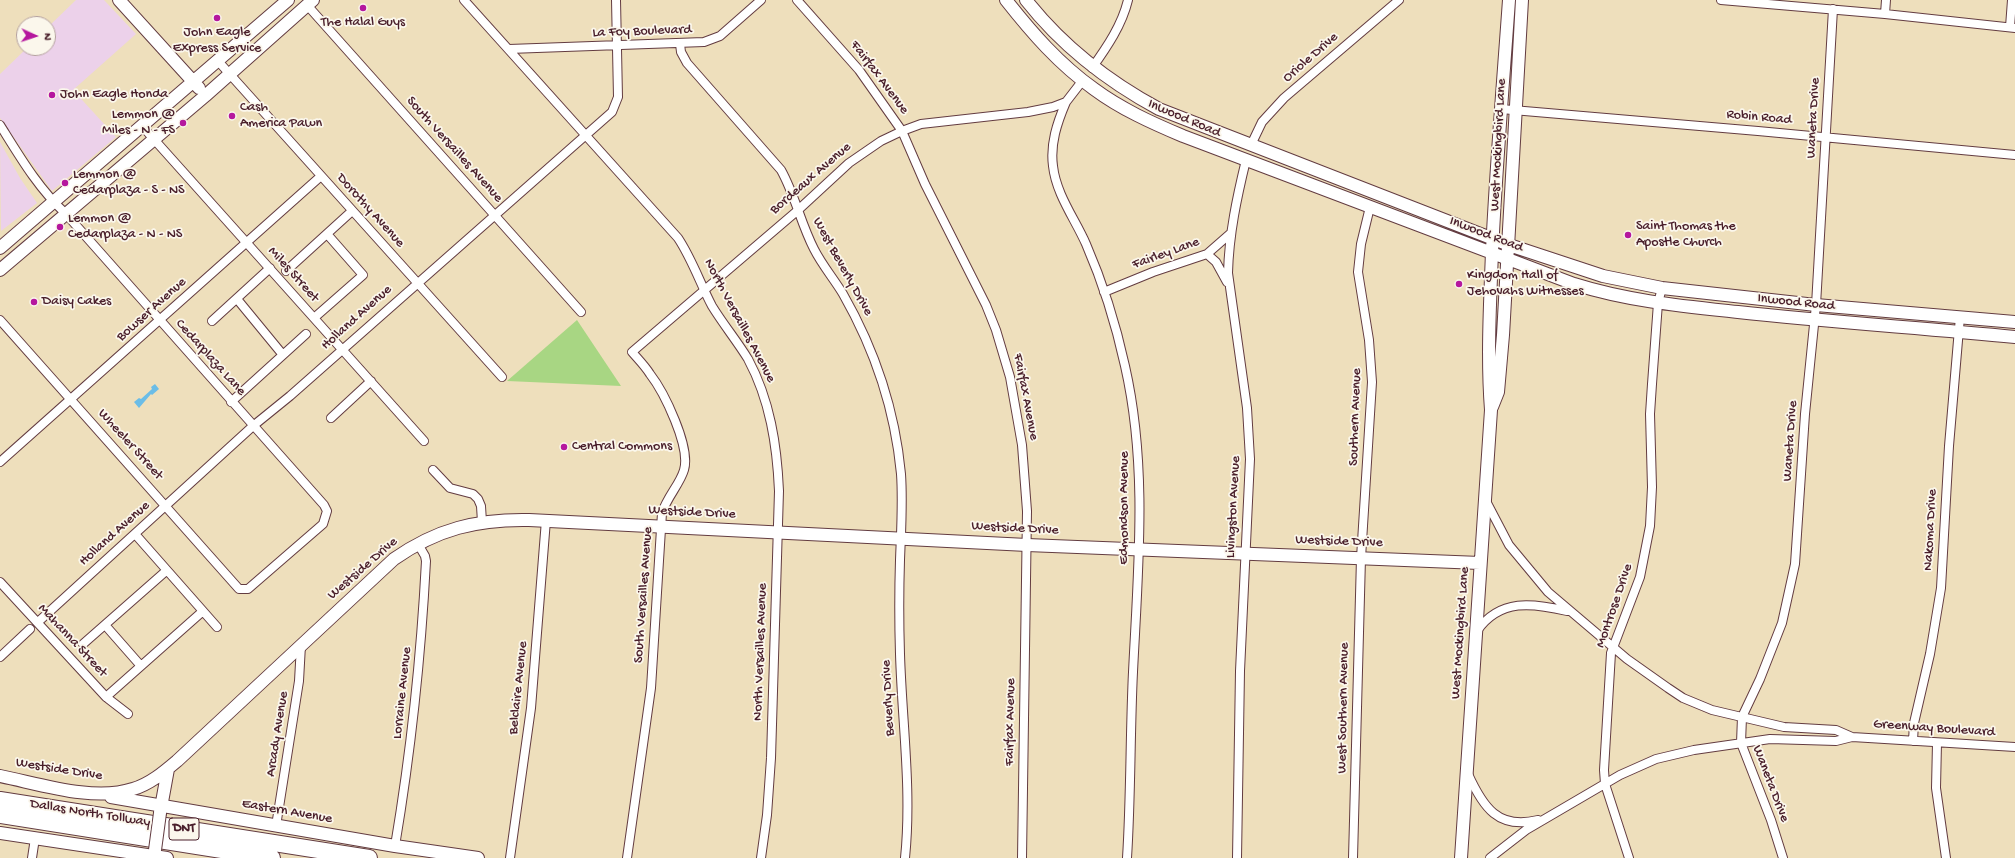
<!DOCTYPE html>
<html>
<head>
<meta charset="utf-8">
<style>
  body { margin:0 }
  #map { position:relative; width:2015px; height:858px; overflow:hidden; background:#eedfbc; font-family:"Gochi Hand",sans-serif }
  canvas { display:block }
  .north { position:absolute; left:16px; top:16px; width:40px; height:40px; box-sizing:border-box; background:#fbf7ec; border:1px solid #b4a19f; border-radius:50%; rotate:93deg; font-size:11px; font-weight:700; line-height:16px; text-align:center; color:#4a1f2b }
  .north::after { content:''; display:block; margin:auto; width:14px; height:18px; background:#b5179e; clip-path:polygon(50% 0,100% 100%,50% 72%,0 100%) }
</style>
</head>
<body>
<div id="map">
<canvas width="2015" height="858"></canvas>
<div class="north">N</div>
</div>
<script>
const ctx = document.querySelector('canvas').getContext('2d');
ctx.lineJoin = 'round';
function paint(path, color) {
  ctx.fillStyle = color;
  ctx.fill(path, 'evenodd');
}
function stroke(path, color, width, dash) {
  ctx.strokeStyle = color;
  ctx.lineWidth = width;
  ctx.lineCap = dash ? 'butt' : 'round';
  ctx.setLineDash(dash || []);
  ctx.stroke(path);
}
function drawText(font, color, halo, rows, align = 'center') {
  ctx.font = font + ' "Gochi Hand",sans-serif';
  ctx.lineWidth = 3.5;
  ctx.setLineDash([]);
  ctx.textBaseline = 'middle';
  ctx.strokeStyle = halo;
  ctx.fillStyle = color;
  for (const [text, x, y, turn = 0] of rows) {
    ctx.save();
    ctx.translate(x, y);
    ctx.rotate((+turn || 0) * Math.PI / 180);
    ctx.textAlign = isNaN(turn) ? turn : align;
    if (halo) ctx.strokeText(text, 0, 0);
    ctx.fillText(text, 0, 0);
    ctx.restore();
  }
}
const built = new Path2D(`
  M76,0H104L136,34L73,90L116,137L52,191L0,118V74L27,48H48V27Z
  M0,142L20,178L37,203L1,231Z`);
const green = new Path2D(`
  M577,320L621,386L507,381Z`);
const water = new Path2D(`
  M155,384L159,389L152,395L151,394L139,408L134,402L139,398L141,399L152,389L151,387Z`);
const street = new Path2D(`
  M464,0L678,238C692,259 700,283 712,306C723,324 737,341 748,359C770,400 777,445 779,491L771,758L767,815L761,858
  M797,0L859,70L902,131L925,184L986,305L996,330L1010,377L1022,445L1027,511L1022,858
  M1721,0L1885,14L2015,28
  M307,5L581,312
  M1885,14L1886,0
  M2010,27L2012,0
  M680,44L681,52L687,63L781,170C795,195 801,224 814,249C822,265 834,279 843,294C875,350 895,410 901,474C903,503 901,532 900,560C899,591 899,622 900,654C902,722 912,790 905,858
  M509,49L704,42L720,36L761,0
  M218,61L502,377
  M1092,68C1107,47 1122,25 1128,0
  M1066,102C1057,123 1050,144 1053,166C1056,194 1075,219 1086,244C1103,283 1116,325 1125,366C1148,467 1138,569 1133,672C1130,734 1131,796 1127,858
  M1501,109L1758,131L2015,155
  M0,125C20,157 38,188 66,214L324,505L327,511L323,524L248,589H239L0,320
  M143,127L424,441
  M1251,145L1262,122L1284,98L1399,0
  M1207,254L1216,262L1227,282
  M286,271L352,211
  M1104,292L1153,272L1207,254L1231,233
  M237,299L283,355
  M314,318L363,275L327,234
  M212,321L270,268
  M231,402L306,334
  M331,418L371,381
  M0,462L321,176
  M433,470L450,488L473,494L478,499L481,506L482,522
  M1486,501L1509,545L1548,592L1627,659L1668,688L1683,698L1712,710L1784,727L1836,730L1852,737L2015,747
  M135,534L217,627
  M0,582L106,697L128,714
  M38,622L253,426L290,396L612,112L618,97L616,0
  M105,625L141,666
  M1477,631C1500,598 1533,603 1567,611
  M83,644L166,571
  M0,657L30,629
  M106,697L203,611
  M1913,741L1914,723L1930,654L1941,588L1949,446L1960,317
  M1937,743L1936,788L1946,858
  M1468,774C1483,807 1498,830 1538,820
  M276,826L299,681L301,645
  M395,846C411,751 421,657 426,561L425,556L418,544
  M32,858L35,838
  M510,858L531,708L546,520
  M627,858L651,688L662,513C667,497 680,484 684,470C691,447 664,392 650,374C645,366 638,359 632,352L797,211L849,163L881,141L902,131L921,124L1028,112L1053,107L1066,102L1083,80
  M1237,858L1240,671L1250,459L1247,408L1228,273C1229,234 1237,197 1246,160
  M1353,858L1361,558L1372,382L1369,340L1358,272L1361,244L1370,207
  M1490,858L1526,830L1620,775L1656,759L1694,750L1770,739L1836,741L1852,737
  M1629,858L1605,784L1604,770L1611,653L1640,577L1650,526L1652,487L1650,414L1652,384L1658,303L1662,288
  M1783,858L1771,820L1741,743L1742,717L1760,679L1782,623L1795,564L1805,414L1816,305L1833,9`);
const secondary = new Path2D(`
  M119,0L199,88
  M1006,0C1032,33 1059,64 1094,89C1121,109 1152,123 1183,136L1574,284C1628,301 1682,306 1738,312C1830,322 1923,328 2015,337
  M1026,0C1063,47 1107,81 1159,109L1509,245L1603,276L1662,288L1816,305L2015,322
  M0,248L288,0
  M0,270L205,96L313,0
  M1492,407L1498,392L1503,335L1522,0
  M0,776C40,784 94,802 133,789C150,784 164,772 177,761L394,559C437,529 477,519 529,520L1027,545L1480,563
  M111,797L395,846L478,858
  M160,813L168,769
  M0,833L167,858
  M1461,858L1491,410C1487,358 1490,305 1492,252C1496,168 1503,84 1509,0`);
const highway = new Path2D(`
  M0,800L369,858
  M0,815L272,858`);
const secondaryBridge = new Path2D(`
  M155,850L160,813`);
const markers = [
  [363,8,4,"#b5179e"],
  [217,18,4,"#b5179e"],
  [52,95,4,"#b5179e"],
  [232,116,4,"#b5179e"],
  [183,123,4,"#b5179e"],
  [65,183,4,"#b5179e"],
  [60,227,4,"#b5179e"],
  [1628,235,4,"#b5179e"],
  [1459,284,4,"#b5179e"],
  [34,302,4,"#b5179e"],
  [564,447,4,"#b5179e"]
];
const shields = [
  [184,829,30]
];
const shieldNames = [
  ["DNT",184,829]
];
const poiNames = [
  ["The Halal Guys",363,23,"center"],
  ["John Eagle",217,33,"center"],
  ["Express Service",217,49,"center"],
  ["John Eagle Honda",60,95],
  ["Cash",240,108],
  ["America Pawn",240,124],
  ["Lemmon @",175,115,"right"],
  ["Miles - N - FS",175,131,"right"],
  ["Lemmon @",73,175],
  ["Cedarplaza - S - NS",73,191],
  ["Lemmon @",68,219],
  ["Cedarplaza - N - NS",68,235],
  ["Saint Thomas the",1636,227],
  ["Apostle Church",1636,243],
  ["Kingdom Hall of",1467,276],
  ["Jehovahs Witnesses",1467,292],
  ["Daisy Cakes",42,302],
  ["Central Commons",572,447]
];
const streetNames = [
  ["La Foy Boulevard",642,32,-2],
  ["Oriole Drive",1311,58,-41],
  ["Fairfax Avenue",879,78,53],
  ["Robin Road",1759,118,5],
  ["Waneta Drive",1814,118,-87],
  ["Inwood Road",1184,119,23],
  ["West Mockingbird Lane",1499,145,-87],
  ["South Versailles Avenue",454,150,48],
  ["Bordeaux Avenue",811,179,-41],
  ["Dorothy Avenue",370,211,48],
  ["Inwood Road",1486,235,21],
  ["Fairley Lane",1166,254,-20],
  ["West Beverly Drive",842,267,61],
  ["Miles Street",293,275,48],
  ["Inwood Road",1796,303,6],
  ["Bowser Avenue",152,310,-42],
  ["Holland Avenue",357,318,-42],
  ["North Versailles Avenue",739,321,62],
  ["Cedarplaza Lane",210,358,48],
  ["Fairfax Avenue",1025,397,79],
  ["Southern Avenue",1356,417,-88],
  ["Waneta Drive",1791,441,-86],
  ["Wheeler Street",130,445,48],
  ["Livingston Avenue",1234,507,-87],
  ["Edmondson Avenue",1125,508,-90],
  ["Westside Drive",692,513,3],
  ["Westside Drive",1015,529,3],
  ["Nakoma Drive",1931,530,-87],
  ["Holland Avenue",115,534,-42],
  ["Westside Drive",1339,542,2],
  ["Westside Drive",363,569,-41],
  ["South Versailles Avenue",644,595,-86],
  ["Montrose Drive",1615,606,-71],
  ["West Mockingbird Lane",1461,633,-86],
  ["Mahanna Street",72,641,47],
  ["North Versailles Avenue",761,652,-88],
  ["Belclaire Avenue",519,688,-84],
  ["Lorraine Avenue",403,693,-84],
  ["Beverly Drive",889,698,-93],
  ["West Southern Avenue",1344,708,-89],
  ["Fairfax Avenue",1011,722,-89],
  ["Greenway Boulevard",1934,729,4],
  ["Arcady Avenue",278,734,-81],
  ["Westside Drive",59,770,9],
  ["Waneta Drive",1770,784,69],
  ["Eastern Avenue",287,812,10],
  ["Dallas North Tollway",90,814,9]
];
paint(built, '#ecd1ea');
paint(green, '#a8d683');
paint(water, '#6bbde7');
stroke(street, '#633c41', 10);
stroke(secondary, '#633c41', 14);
stroke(highway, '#633c41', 18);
stroke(street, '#fff', 8);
stroke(secondary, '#fff', 12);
stroke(highway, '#fff', 16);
stroke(secondaryBridge, '#633c41', 14, []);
stroke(secondaryBridge, '#fff', 12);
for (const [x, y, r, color] of markers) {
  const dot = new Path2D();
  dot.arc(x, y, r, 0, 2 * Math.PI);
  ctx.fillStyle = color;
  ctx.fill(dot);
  stroke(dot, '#fbf7ec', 1.5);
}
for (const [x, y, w] of shields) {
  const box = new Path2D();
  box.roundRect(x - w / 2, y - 11, w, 22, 3);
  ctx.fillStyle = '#fbf7ec';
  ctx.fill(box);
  stroke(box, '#4a1f2b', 1);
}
drawText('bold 13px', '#4a1f2b', null, shieldNames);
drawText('14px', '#4a1f2b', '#fbf7ec', poiNames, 'left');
drawText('14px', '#4a1f2b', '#fbf7ec', streetNames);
</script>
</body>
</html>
